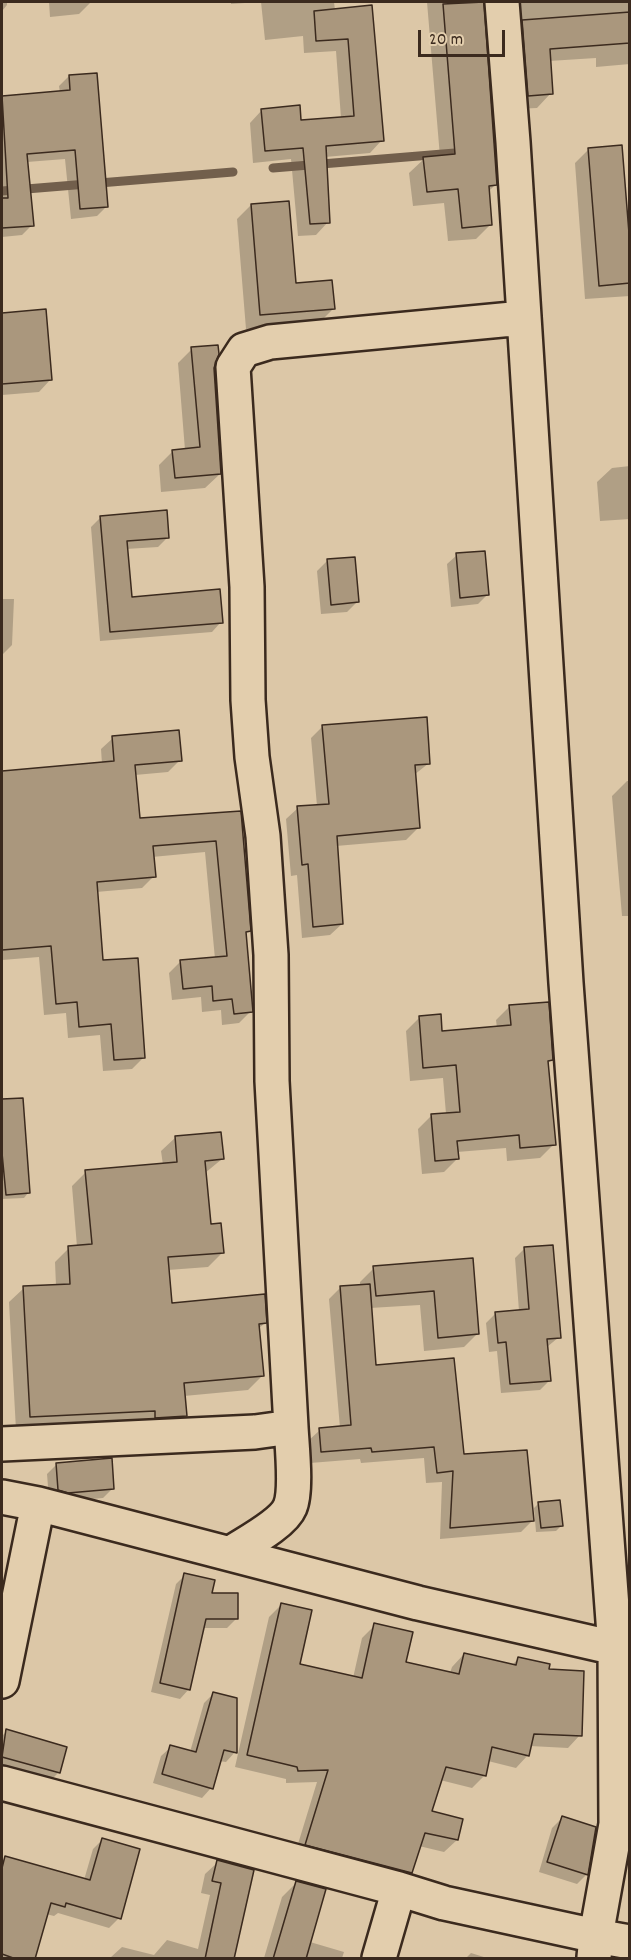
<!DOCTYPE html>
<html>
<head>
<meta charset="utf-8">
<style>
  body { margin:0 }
  #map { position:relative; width:631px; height:1960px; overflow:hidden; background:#dcc7a7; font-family:Dekko,sans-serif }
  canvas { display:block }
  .frame { position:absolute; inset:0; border:3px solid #3b2a1e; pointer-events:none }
  .scale { position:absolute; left:418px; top:30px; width:87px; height:27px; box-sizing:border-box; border:3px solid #3b2a1e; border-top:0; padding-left:8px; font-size:18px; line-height:21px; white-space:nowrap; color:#3b2a1e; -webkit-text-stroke:4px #e3cead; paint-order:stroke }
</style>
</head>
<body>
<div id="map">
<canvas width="631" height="1960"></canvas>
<div class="frame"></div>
<div class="scale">20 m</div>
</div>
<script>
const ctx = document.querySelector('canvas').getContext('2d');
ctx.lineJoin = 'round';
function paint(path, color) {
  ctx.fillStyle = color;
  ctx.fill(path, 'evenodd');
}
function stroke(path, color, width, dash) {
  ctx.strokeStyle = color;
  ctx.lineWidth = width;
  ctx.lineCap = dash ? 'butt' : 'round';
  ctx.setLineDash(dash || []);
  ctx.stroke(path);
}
const shadow = new Path2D(`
  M2,2H7V5L2,11Z
  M49,2H91L79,14L50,17Z
  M231,2H259L231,4Z
  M261,2H334L335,10L371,7L382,140L370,153L325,157L328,222L316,235L298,236L291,159L253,163L250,123L262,110L300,122L341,118L336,51L304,53L303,36L265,40Z
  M427,2H482L495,185L488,192L491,224L476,239L448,241L444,203L413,206L409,173L424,159L440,157Z
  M498,2H630V64L596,67V58L549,61L551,93L537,108L514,109Z
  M69,76L107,206L97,216L71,219L65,159L27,162L32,225L22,235L2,237V98L60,93L59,86Z
  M589,149L630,251V296L585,299L575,163Z
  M251,205L295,285L333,309L319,323L246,329L237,219Z
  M45,311L51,379L39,392L2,395V314Z
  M192,349L220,474L205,488L161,492L159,465L173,451L185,450L178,363Z
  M630,466V519L600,521L597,482L612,468Z
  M101,517L168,537L158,547L126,549L130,598L221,622L212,632L100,641L91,527Z
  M457,555L487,595L478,604L451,607L447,564Z
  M327,561L357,602L347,612L321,614L317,571Z
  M2,599H14L12,645L2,655Z
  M322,727L429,763L414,775L418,828L406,840L336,846L342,924L330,935L302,938L297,875L291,876L286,819L298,808L317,806L311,738Z
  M113,738L180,760L168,772L135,775L138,820L239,812L249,930L245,934L251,1011L239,1023L222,1025L221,1010L202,1012L201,997L172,1000L169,973L181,961L215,959L205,852L152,857L154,876L142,888L96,892L102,962L144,1057L132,1069L103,1071L100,1035L68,1038L66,1013L44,1015L39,957L2,960V772L102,764L101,749Z
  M627,781H630V916H622L612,796Z
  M510,1006L551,1060L547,1064L554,1144L540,1158L507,1161L506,1148L457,1152V1159L444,1172L422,1174L418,1129L432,1115L446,1114L443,1078L410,1081L406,1031L419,1018L441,1033L497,1028L496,1020Z
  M22,1099L28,1193L24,1198L2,1199V1101Z
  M176,1137L222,1159L205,1173L209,1226L222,1253L208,1267L168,1270L171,1304L265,1323L258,1329L262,1376L248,1390L184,1396L185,1416L171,1430H16L9,1302L24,1288L56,1286L55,1262L69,1248L77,1247L72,1186L86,1172L163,1165L161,1151Z
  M525,1248L559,1337L547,1347L549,1381L540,1390L501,1393L497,1351L489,1352L486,1323L496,1313L519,1311L515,1258Z
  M471,1260L478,1333L464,1347L424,1351L420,1305L370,1308L375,1366L463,1456L532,1521L521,1532L440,1539L442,1482L426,1483L424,1458L361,1463L360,1459L310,1463L308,1441L320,1430L340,1428L329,1299L340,1288L360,1286V1282L374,1268Z
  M57,1464L113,1488L103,1498L58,1502L49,1499L47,1474Z
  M539,1503L561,1526L556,1531L536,1532L534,1508Z
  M185,1575L236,1619L227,1628H203L189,1689L180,1699L151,1692L176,1584Z
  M282,1604L298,1665L353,1678L362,1638L375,1625L404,1663L450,1673L452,1667L464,1654L512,1665L518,1659L547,1671L580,1735L568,1748L530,1746L528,1755L516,1768L488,1761L485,1775L472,1788L440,1780L430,1813L457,1840L444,1852L419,1846L411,1873L398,1885L294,1857L317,1782L286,1783V1779L235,1767L269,1617Z
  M214,1693L235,1752L226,1762L219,1761L211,1788L202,1798L153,1783L161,1756L171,1747L190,1752L204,1703Z
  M7,1731L65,1748L58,1773L49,1782L2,1769V1736Z
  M562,1818L587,1874L577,1884L539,1872L552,1828Z
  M103,1839L119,1918L109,1928L58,1913L54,1916L46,1914L34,1958H2V1861L5,1858L84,1880L93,1849Z
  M218,1862L233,1958H110L122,1947L154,1955L167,1940L198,1949L210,1895L201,1893L205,1874Z
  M296,1883L310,1942L344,1952L342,1958H264L282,1897Z
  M471,1953L487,1958H466Z`);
const stream = new Path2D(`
  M273,168L467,152
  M2,191L233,172`);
const building = new Path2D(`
  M484,2L497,185L489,186L492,225L462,228L458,189L427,192L423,157L455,154L443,4Z
  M372,5L384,141L326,146L330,223L310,224L303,148L265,151L261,109L300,105L301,120L354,116L348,39L316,41L314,11Z
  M630,12V43L550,49L553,94L528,96L522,20Z
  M97,73L108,207L80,209L75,150L27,154L34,226L2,228V198H8L2,96L70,90L69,75Z
  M622,145L630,246V283L599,286L588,148Z
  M289,201L296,283L332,280L335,309L260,315L251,204Z
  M46,309L52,380L2,384V313Z
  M218,345L219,354L214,368L221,474L175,478L172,450L200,447L191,347Z
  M167,510L169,538L127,541L132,597L220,589L223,623L110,632L100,516Z
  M485,551L489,595L460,598L456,553Z
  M355,557L359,602L331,605L327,559Z
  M427,717L430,764L415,765L420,828L337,836L343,924L313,927L308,864L302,865L297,806L329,804L322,725Z
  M179,730L182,761L135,765L140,818L241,811L251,931L246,932L253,1012L234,1014L232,999L213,1001L212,986L183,989L180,960L227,956L216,841L153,846L156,877L97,882L103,960L138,958L145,1058L114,1060L111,1024L79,1027L77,1002L56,1004L51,946L2,950V771L114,761L112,736Z
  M549,1002L553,1060L548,1061L556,1145L520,1148L519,1135L457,1141L459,1159L435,1161L431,1114L460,1112L456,1065L423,1068L419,1016L441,1014L442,1031L511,1025L509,1005Z
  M23,1098L30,1193L6,1195L2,1153V1099Z
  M221,1132L224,1159L205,1161L211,1224L221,1223L224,1253L168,1257L172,1303L265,1294L267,1323L259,1324L264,1376L184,1383L187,1416L155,1418V1411L30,1417L23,1286L70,1284L68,1246L92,1244L85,1170L177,1162L175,1136Z
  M553,1245L561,1338L547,1339L551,1381L510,1384L506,1342L498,1343L495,1312L529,1309L524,1247Z
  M473,1258L479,1334L438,1338L434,1291L376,1296L373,1266Z
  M370,1284L376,1365L454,1358L464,1454L527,1450L534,1521L450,1528L453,1471L437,1473L434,1447L372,1452L371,1448L321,1452L319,1428L351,1425L340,1286Z
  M112,1458L114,1489L68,1493L58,1490L56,1463Z
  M560,1500L563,1526L541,1528L538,1502Z
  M184,1573L215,1580L212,1593H238V1619H206L190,1690L160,1683Z
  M281,1603L312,1610L300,1664L362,1678L374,1623L413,1632L406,1662L459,1674L464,1653L516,1665L518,1657L550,1664L549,1669L584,1671L582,1736L534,1734L529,1756L492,1747L486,1776L446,1767L432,1811L463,1819L458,1840L425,1833L412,1873L305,1845L328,1770L298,1771L297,1767L247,1755Z
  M213,1692L237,1698V1753L224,1750L213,1789L162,1774L170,1745L196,1752Z
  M6,1729L67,1747L60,1773L2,1757Z
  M562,1816L596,1827L588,1875L547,1862Z
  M102,1838L140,1849L121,1919L66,1903L65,1907L51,1903L35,1959H16L2,1954V1868L5,1856L90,1880Z
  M217,1860L254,1870L234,1959H205L221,1883L212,1881Z
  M296,1881L326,1889L306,1959H273Z`);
const minor = new Path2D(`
  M2,1444L255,1432L291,1427L272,1081L271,955L263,836L252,757L248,700L247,587L233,367L244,350L270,342L523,318
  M2,1497L38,1504L418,1603L615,1648
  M231,1553C246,1543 283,1524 290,1507C297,1491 292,1446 291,1427
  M2,1681L38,1504
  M2,1783L399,1889
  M594,1957L596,1936L630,1942
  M379,1958L399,1889L444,1903L596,1936L616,1824L615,1648L566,983L513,142L502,2`);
paint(shadow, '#0003');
stroke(stream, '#725f4c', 9);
paint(building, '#aa977d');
stroke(building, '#3b2a1e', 1.5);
stroke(minor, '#3b2a1e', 38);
stroke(minor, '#e3cead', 33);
</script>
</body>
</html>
